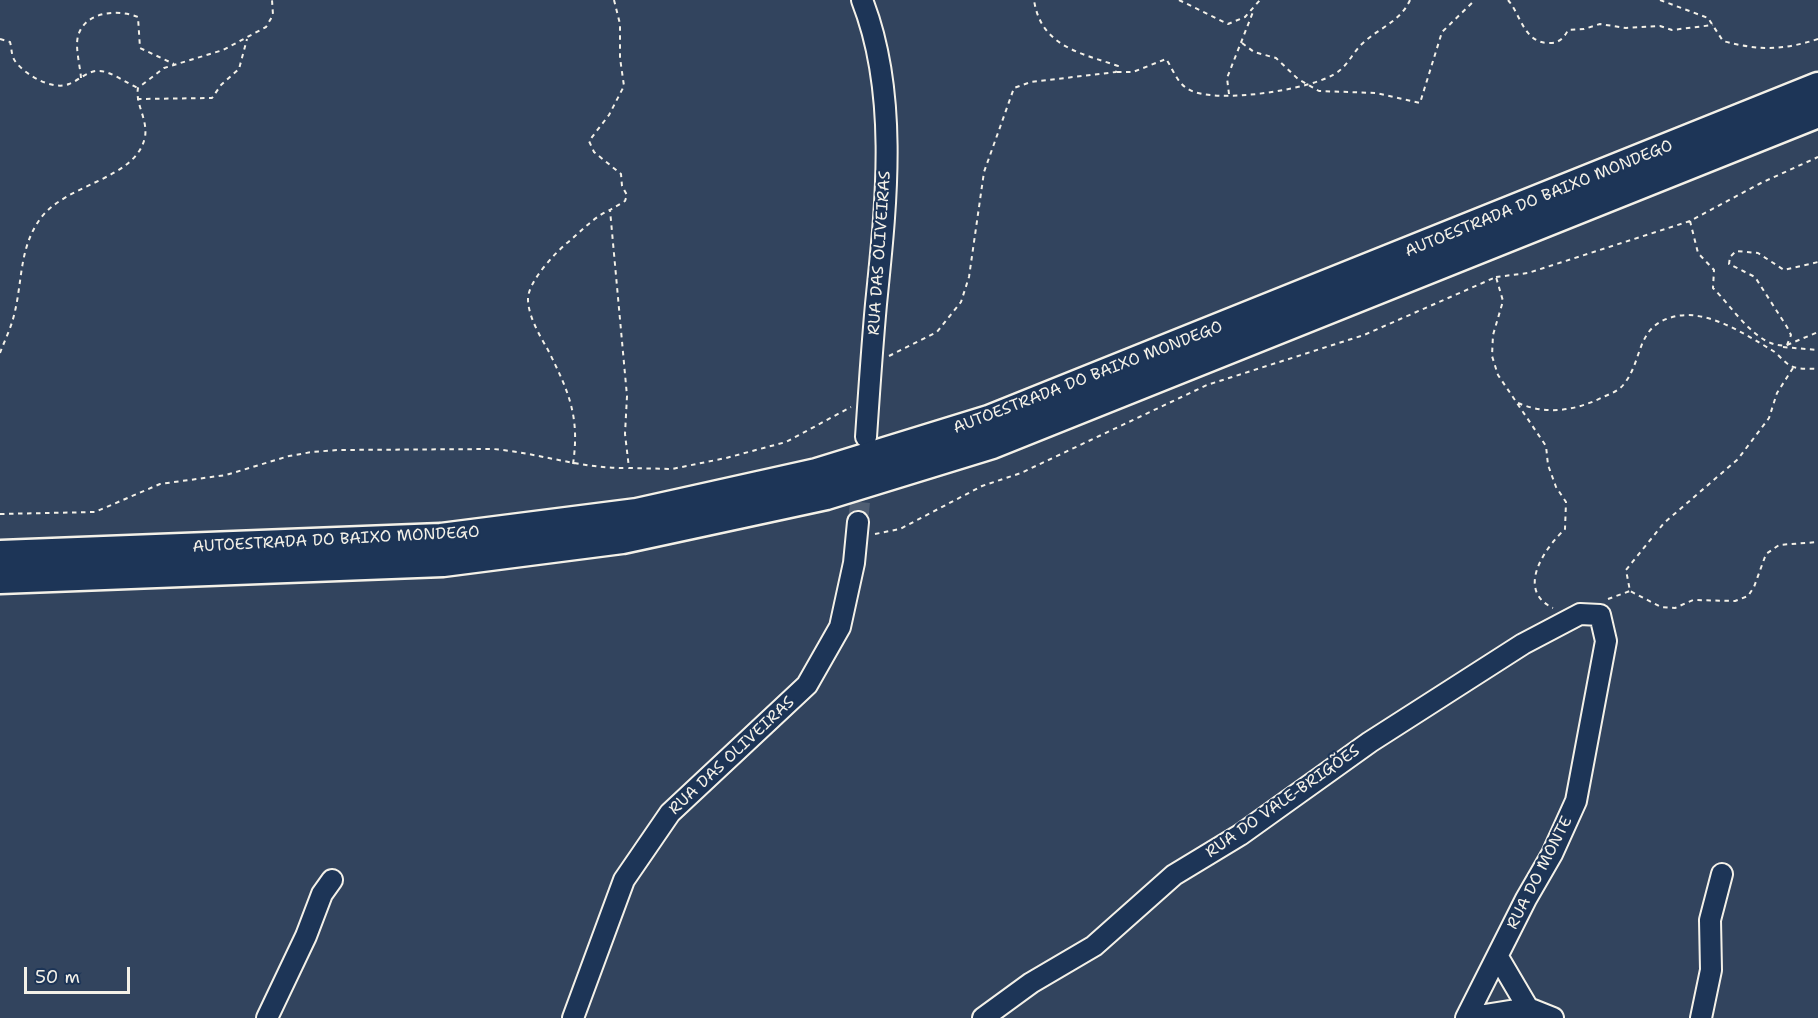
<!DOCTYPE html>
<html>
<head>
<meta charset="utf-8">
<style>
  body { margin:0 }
  #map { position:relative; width:1818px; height:1018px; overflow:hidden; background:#32445e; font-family:"Shantell Sans",sans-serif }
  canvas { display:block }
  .scale { position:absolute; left:24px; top:967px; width:106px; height:27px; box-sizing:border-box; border:3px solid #f4f1e8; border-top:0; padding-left:8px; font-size:18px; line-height:21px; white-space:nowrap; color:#f4f1e8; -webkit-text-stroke:4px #1d3557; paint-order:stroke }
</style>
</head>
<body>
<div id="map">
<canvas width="1818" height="1018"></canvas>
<div class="scale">50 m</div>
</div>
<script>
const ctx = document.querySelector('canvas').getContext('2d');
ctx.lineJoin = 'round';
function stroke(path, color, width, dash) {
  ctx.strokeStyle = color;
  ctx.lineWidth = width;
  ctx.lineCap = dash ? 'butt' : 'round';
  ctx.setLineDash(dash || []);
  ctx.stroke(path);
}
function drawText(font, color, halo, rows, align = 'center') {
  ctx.font = font + ' "Shantell Sans",sans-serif';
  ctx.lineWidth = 4.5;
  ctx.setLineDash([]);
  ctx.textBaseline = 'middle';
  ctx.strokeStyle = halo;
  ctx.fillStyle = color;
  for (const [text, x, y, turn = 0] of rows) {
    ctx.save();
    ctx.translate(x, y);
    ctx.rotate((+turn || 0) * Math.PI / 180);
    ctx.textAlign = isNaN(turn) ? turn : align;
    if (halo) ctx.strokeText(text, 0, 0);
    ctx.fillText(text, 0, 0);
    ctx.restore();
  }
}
const minorTunnel = new Path2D(`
  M858,522L863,472`);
const path = new Path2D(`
  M614,0L620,24V58L624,86L609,115L589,141L594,152L621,174L622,186L627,195L625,201L610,210L627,396L625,434L629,468L672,469L726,458L786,442L851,407
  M1179,0L1228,24L1245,17L1260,0
  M1508,0C1521,15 1524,44 1550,43C1559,43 1564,38 1568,30L1584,29L1600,24L1626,28L1660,26L1672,30L1713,25
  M1660,0L1708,18L1723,41C1759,51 1784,50 1818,39
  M0,39L10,42C12,49 11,55 15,61C24,74 52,91 69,84C78,81 88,70 99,71C111,71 126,83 138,88
  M1242,43L1254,52L1276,58L1298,79L1319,91L1376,93L1420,103L1442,32L1475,0
  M1117,72H1133L1166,59C1173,69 1177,83 1188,89C1212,105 1316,90 1339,71C1349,63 1354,51 1363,43C1379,28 1401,21 1410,0
  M81,78C80,65 75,48 78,36C85,11 118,9 138,17L140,48L174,64
  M1229,94L1227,78L1253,12
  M137,99L212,98L221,85L239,69L247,39
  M1690,221L1698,253L1714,270L1713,288C1731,305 1758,350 1787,345L1791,335L1787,327L1755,277L1729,264L1730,257L1736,251L1758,253L1784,270L1818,262
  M1496,277L1528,273L1690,221L1761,183L1818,157
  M1787,345L1818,332
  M1783,347L1818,350
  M0,353C4,342 10,330 13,319C23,284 18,250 40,219C66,183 136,180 145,137C148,119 135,104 138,88L164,68L223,50L266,27L273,15L272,0
  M889,356L937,332L961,302L969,277L984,172L1014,88L1031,82L1116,72L1118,66C1081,53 1041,47 1034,0
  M1793,368L1777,393L1769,418L1738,459L1664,523L1626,570L1630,591L1661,607L1675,608L1693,600L1735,601L1748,596L1754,587L1766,554L1779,545L1818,542
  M1518,403C1546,415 1574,411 1601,398C1609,394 1618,392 1624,384C1644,359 1635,324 1677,316C1708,310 1745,334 1770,349C1778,353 1783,362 1791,366C1798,370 1810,368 1818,369
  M573,464C580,417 569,392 548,350C540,336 528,316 528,299C528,282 554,254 567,243C582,231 592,218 610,210
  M0,514L95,512L160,484L226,475L289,456L312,452L338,450L493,449C539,453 582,469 627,468
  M875,534L900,529L982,486L1021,473L1207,385L1364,335L1496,277L1503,301L1493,335L1492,356L1498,375L1546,446L1548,465L1556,487L1566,502L1565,529C1545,548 1515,590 1553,608
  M1608,599L1630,591`);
const minor = new Path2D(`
  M862,0C899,94 886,206 876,304C872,348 869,393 866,437
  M1498,957L1528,1008
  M267,1018L306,936L322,894L332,880
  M573,1018L624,880L670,813L807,685L840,627L854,563L858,522
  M983,1018L1031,983L1094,946L1174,875L1240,835L1370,742L1523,644L1580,614L1600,615L1606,641L1576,801L1552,854L1526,899L1466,1018
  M1466,1018L1528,1008L1553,1018
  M1701,1018L1711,970L1710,920L1722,874`);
const highway = new Path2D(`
  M0,555L441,538L637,513L817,473L989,420L1818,87
  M0,579L443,562L622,539L826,495L992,444L1818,113`);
const streetNames = [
  ["AUTOESTRADA DO BAIXO MONDEGO",1539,199,-22],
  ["RUA DAS OLIVEIRAS",880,253,-86],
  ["AUTOESTRADA DO BAIXO MONDEGO",1088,378,-21],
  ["AUTOESTRADA DO BAIXO MONDEGO",336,540,-3],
  ["RUA DAS OLIVEIRAS",732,756,-43],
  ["RUA DO VALE-BRIGÕES",1283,802,-35],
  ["RUA DO MONTE",1540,873,-63]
];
stroke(minorTunnel, '#4f5e73', 20, [20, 10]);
stroke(minor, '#f4f1e8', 24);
stroke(highway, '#f4f1e8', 33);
stroke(path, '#f4f1e8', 2, [4.5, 4.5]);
stroke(minor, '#1d3557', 20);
stroke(highway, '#1d3557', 28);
drawText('16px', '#f4f1e8', '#1d3557', streetNames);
</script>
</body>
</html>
